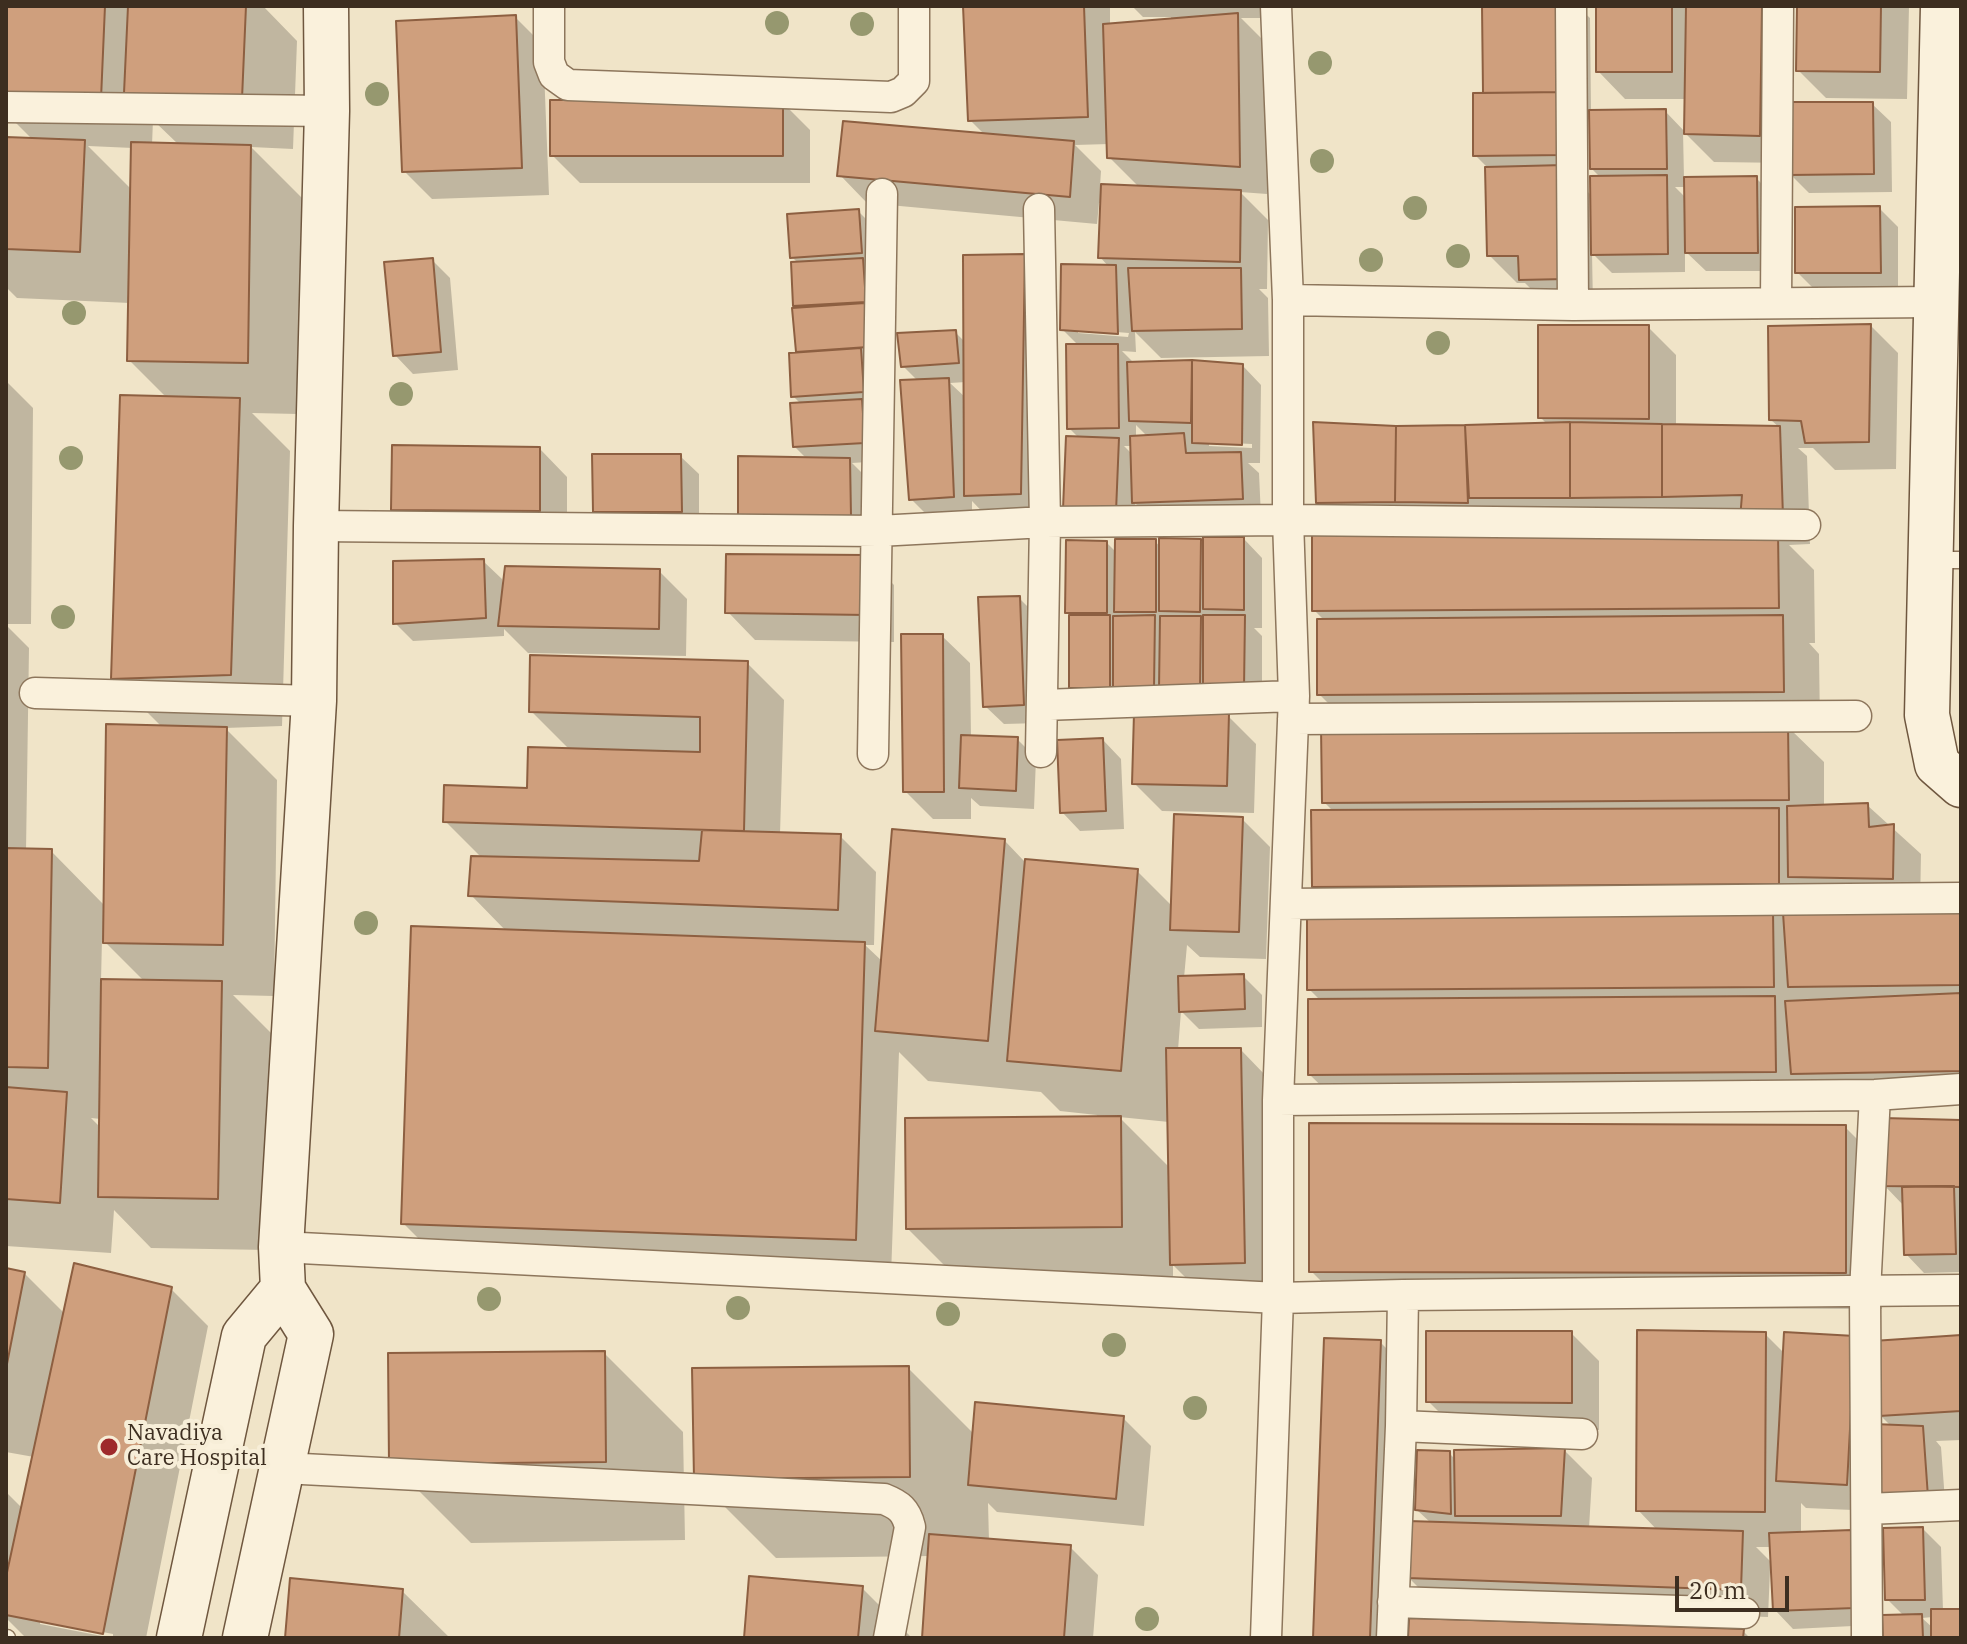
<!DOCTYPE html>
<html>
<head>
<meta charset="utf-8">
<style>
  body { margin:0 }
  #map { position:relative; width:1967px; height:1644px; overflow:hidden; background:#f0e4c8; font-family:"IBM Plex Serif",serif }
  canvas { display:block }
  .frame { position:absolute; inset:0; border:8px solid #3d2e20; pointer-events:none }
  .scale { position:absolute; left:1675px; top:1576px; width:114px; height:36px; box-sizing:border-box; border:4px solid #3d2e20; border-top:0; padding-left:10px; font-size:24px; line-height:28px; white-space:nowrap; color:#3d2e20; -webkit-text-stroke:6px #f7eed8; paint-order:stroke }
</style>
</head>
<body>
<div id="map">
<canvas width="1967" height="1644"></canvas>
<div class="frame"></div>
<div class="scale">20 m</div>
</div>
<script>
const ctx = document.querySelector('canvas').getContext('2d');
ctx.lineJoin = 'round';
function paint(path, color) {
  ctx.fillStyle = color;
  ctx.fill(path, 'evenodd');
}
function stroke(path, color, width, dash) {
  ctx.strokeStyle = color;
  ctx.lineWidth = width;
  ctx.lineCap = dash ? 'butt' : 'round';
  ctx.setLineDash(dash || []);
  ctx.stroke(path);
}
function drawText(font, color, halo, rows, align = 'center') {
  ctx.font = font + ' "IBM Plex Serif",serif';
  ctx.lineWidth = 8;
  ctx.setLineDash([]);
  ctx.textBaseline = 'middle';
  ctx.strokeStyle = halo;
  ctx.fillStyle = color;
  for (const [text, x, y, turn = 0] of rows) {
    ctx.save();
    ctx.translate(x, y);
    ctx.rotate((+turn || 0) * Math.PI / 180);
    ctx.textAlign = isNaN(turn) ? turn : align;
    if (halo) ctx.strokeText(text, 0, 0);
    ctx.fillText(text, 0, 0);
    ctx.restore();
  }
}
const shadow = new Path2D(`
  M6,6H263L297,41L293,149L251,147L302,198L298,414L252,413L290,451L282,726L225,728L277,780L274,996L233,995L272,1034L268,1250L151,1248L114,1210L111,1253L6,1246V625L29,648L26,851H51L105,906L162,727L113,678L167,398L129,360L130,303L17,298L6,287V139L33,140L6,113ZM153,120L179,145H152ZM88,146L133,148L132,190ZM102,939L144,981H101ZM91,1118L101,1119V1128Z
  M965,6H1110V26L1171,20V17H1143L1132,6H1266L1267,18H1241L1266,43L1267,194L1240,192L1268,220L1267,289H1259L1268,298L1269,356L1161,358L1135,332L1136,352L1122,351L1135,364L1192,362L1243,366L1261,385L1260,463H1248L1259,473L1261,517L1153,520L1135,503L1134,530L1084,527L1080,439L1069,428L1079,346L1062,329L1109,267L1100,257L1102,203H1099L1097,224L867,203L840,175L985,135L970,120ZM1109,144V157L1140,188L1100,186L1101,171L1075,145ZM1078,329L1129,333L1128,337L1078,333ZM1136,425L1148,437H1136ZM1209,442L1252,444V448L1209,446ZM1124,446H1132V454Z
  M1484,6H1577L1590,18L1591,112L1665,111L1686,133L1687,99H1625L1598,71V6H1789L1788,104H1872L1891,122L1892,192L1809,193L1790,174V163L1714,162L1683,131L1684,179L1756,178L1775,197V271H1706L1685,251V272L1612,273L1592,253L1593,306L1549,307L1525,283H1517L1489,255L1487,167L1475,155L1488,95ZM1591,119L1592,169L1601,178L1593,197L1569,173L1582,120ZM1675,187H1686V198Z
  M1799,6H1909L1907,99L1826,98L1798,70Z
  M515,17L543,45L549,195L432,199L404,171Z
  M782,102L810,130V183H580L552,155Z
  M1879,208L1898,227V291H1816L1797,272Z
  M858,211L877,230L883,461L852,463L877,488L878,543L768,544L807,459L794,446L802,405L793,396L798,354L795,310L800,309L795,305L799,264L792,257Z
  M1024,256L1052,284L1048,521L994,524L972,501V515L930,518L911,499L918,381L903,366L955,332L966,343ZM966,382V398L950,383Z
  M432,260L450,278L458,370L413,374L395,355Z
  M1871,326L1898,353L1896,469L1835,470L1813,448H1798L1807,456L1810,544L1789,545L1814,570L1815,643H1809L1819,654L1820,727L1789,728L1824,762V807L1867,805L1921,854L1920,906L1961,911V1099L1347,1111L1310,1075L1321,1001L1309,989L1343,915L1314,886L1334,812L1324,802L1353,728L1319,694L1325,621L1314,610L1336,520L1318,502L1397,428L1548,425L1540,417L1648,327L1676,355V426L1780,428L1771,420Z
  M6,381L33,408L31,624H6Z
  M540,449L567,477V538L421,537L393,509Z
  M680,456L699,474V530H614L595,512Z
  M1244,539L1262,558V628H1254L1262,636V707L1089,706L1071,687V616L1067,612L1107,543L1116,552L1155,541L1161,548L1200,541L1205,546Z
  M866,557L894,585V642L755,640L728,612Z
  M483,561L502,579V589L659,571L687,599L686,656L528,653L504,629V636L413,641L395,623Z
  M1019,598L1037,616L1041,723L1004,724L985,706Z
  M942,636L970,663L971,738L1017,739L1036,758L1034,809L980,806L971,798V819H933L905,791Z
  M747,663L784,700L780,834L840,836L876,872L874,945H865L883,962L1005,841L1024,861L1137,871L1172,906L1242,819L1270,847L1266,959L1200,957L1187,945L1184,978L1243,976L1262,995V1027L1199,1029L1181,1011L1178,1050H1241L1268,1078L1272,1291L1200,1292L1173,1265V1277L959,1280L908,1229L1097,1118V1115L1060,1111L1041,1092L928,1081L899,1052L891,1276L440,1260L403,1223L507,932L471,895L482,858L445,821L529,790L570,750L531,711ZM1119,1117L1169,1122L1170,1168Z
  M1228,716L1256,744L1254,813L1162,811L1134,783Z
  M1103,740L1121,759L1124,829L1080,831L1062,812Z
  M1961,1122V1272L1924,1273L1906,1254L1904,1206L1882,1183V1309L1347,1307L1311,1271L1845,1127L1884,1166Z
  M6,1270L24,1273L65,1314L171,1289L208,1326L146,1638H113V1634L40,1620V1624L112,1638H26L8,1620L6,1631V1492L23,1509L34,1457L6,1452Z
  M1571,1333L1599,1361V1430L1456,1429L1428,1401Z
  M1765,1334L1785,1354L1876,1360L1961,1337V1440L1936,1441L1941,1447L1946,1514L1806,1508L1801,1503V1534L1873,1625L1793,1629L1775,1610L1773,1570H1770L1768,1617L1436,1605L1409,1578L1407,1620L1743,1631L1750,1638H1315L1380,1342L1417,1379L1411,1523H1431L1417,1510L1449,1453L1456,1460L1564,1450L1592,1478L1589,1528L1658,1531L1638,1510ZM1879,1414L1892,1427L1878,1426ZM1756,1547H1772L1773,1564Z
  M604,1353L683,1432L685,1540L471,1543L391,1463Z
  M908,1368L974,1434L1123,1418L1151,1446L1144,1526L997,1512L988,1503L989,1541L1070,1547L1098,1575L1093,1638H924L930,1556L776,1558L696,1478Z
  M1923,1529L1941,1547L1943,1611H1961V1638H1885L1905,1617L1887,1599ZM1933,1617V1628L1922,1618Z
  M862,1588L912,1638H746Z
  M402,1591L450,1638H287Z`);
const building = new Path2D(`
  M6,6H105L101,99L6,95Z
  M128,6H246L242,99L124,93Z
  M963,6H1084L1088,117L968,121Z
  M1482,6H1563L1564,92L1483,93Z
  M1596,6H1672V72H1596Z
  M1686,6H1762L1760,136L1684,134Z
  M1797,6H1881L1880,72L1796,71Z
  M1238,13L1240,167L1107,158L1103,24Z
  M516,15L522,168L402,172L396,21Z
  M1564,92L1565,155L1473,156V93Z
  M550,100H783V156H550Z
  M1788,102H1873L1874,174L1789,175Z
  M1666,109L1667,169H1590L1589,110Z
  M843,121L1074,141L1070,197L837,176Z
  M6,137L85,140L80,252L6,249Z
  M131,142L251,145L248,363L127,361Z
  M1564,165L1566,279L1519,280L1518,256H1487L1485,167Z
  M1667,175L1668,254L1591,255L1590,176Z
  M1757,176L1758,253H1685L1684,177Z
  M1101,184L1241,190L1240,262L1098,258Z
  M1880,206L1881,273H1795V207Z
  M859,209L862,253L790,258L787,214Z
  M1025,254L1021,494L964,496L963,255Z
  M433,258L441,352L393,356L384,262Z
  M863,258L866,302L793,306L791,262Z
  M1061,264L1116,265L1118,334L1060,330Z
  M1128,268H1241L1242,329L1132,331Z
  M865,303L868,347L796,352L792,308Z
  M1871,324L1869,442L1805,443L1801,421L1769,420L1768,326Z
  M1538,325H1649V419L1538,418Z
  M956,330L959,363L901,367L897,333Z
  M1066,344H1118L1119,428L1067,429Z
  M861,348L864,392L791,397L789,353Z
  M1192,360L1243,364L1242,445L1192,443Z
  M1192,360L1191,423L1129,421L1127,362Z
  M949,378L954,497L909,500L900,380Z
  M120,395L240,398L231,675L111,679Z
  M862,399L865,443L793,447L790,403Z
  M1313,422L1396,426L1395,502L1316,503Z
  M1570,422L1662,424V497L1570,498Z
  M1570,422V498H1469L1465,425Z
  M1662,424L1780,426L1783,517L1740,519L1742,495L1662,497Z
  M1465,425L1468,503L1395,502L1396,426Z
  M1184,433L1186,453L1241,452L1243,499L1132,503L1130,436Z
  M1066,436L1119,438L1116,512L1063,509Z
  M392,445L540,447V511L391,510Z
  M592,454H681L682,512H593Z
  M738,456L850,458L851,516L738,517Z
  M1778,531L1779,608L1312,611V534Z
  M1203,537H1244V610L1203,609Z
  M1159,538L1201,539L1200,612L1159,611Z
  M1115,539H1156V612H1114Z
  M1066,540L1107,541V613H1065Z
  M726,554L867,555V615L725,613Z
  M484,559L486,618L393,624V561Z
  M505,566L660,569L659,629L498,626Z
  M1020,596L1024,705L983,707L978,597Z
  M1069,615H1110V688H1069Z
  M1155,615L1154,689L1113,688V616Z
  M1203,615H1245L1244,689L1203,688Z
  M1783,615L1784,692L1317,695V619Z
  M1160,616H1201L1200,690L1159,689Z
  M901,634H943L944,792H903Z
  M530,655L748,661L744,831L443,822L444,785L527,788L528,747L700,752V717L529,712Z
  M1134,713L1229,714L1227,786L1132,784Z
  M106,724L227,727L223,945L103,943Z
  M1788,724L1789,800L1322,803L1321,727Z
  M961,735L1018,737L1016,791L959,788Z
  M1103,738L1106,811L1060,813L1057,740Z
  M1868,803L1869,827L1894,824L1893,879L1788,877L1787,806Z
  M1779,808V884L1312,887L1311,810Z
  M1174,814L1243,817L1239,932L1170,930Z
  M892,829L1005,839L988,1041L875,1031Z
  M702,830L841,834L838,910L468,896L471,856L699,861Z
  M6,848L52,849L48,1068L6,1067Z
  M1025,859L1138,869L1121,1071L1007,1061Z
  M1961,909V985L1788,987L1783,913Z
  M1773,911L1774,987L1307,990V914Z
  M411,926L865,942L856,1240L401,1224Z
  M1244,974L1245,1009L1179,1012L1178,976Z
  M101,979L222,981L218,1199L98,1197Z
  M1961,993V1071L1791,1074L1785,1001Z
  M1775,996L1776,1072L1308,1075V999Z
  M1166,1048H1241L1245,1263L1170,1265Z
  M6,1087L67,1092L60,1203L6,1199Z
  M1121,1116L1122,1227L906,1229L905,1118Z
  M1883,1118L1961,1120V1187L1882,1186Z
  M1309,1123L1846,1125V1273L1309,1272Z
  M1954,1186L1956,1254L1904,1255L1902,1187Z
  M74,1263L172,1287L103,1634L6,1615V1577Z
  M6,1268L25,1272L6,1369Z
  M1637,1330L1766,1332L1765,1512L1636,1511Z
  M1426,1331H1572V1403L1426,1402Z
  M1784,1332L1855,1336L1847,1485L1776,1481Z
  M1961,1335V1411L1879,1416L1873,1341Z
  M1324,1338L1381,1340L1370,1638H1313Z
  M605,1351L606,1462L389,1464L388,1353Z
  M909,1366L910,1477L694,1479L692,1368Z
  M975,1402L1124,1416L1116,1499L968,1485Z
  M1874,1424L1923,1426L1928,1497L1873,1493Z
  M1565,1448L1561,1516H1455L1454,1450Z
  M1417,1450L1450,1451L1451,1514L1415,1510Z
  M1408,1521L1743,1531L1741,1590L1407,1578Z
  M1923,1527L1925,1600H1885L1883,1528Z
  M1852,1530L1855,1608L1773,1611L1769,1533Z
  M929,1534L1071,1545L1064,1638H922Z
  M749,1576L863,1586L858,1638H744Z
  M290,1578L403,1589L399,1638H285Z
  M1931,1609H1961V1638H1931Z
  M1922,1614L1923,1638H1883L1882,1615Z
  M1409,1618L1744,1629L1743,1638H1408Z`);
const lane = new Path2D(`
  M1932,560H1961
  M6,1638H7`);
const street = new Path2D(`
  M549,6V62L554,75L568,85L891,97L903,92L914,81V6
  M1571,6L1573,305
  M6,107L327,111
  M1039,209L1045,522L1041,752
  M1288,300L1573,305L1935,302
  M1776,303L1778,6
  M316,526L878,531L1045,522L1288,520L1805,525
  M35,693L314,701
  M1043,705L1294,696
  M1293,719L1856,716
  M873,754L882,194
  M1287,904L1961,898
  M1278,1100L1875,1095L1961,1089
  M281,1247L1278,1298L1403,1295L1961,1290
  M1401,1426L1582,1434
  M283,1468L884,1499C899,1505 906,1510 910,1527L889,1638
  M1867,1509L1961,1505
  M1393,1602L1744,1613
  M1266,1638L1278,1298V1100L1294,696L1288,520V300L1276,6
  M1392,1638L1401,1426L1403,1295
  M1867,1638L1865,1292L1875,1095`);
const secondary = new Path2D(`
  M1943,6L1927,715L1937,764L1961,785
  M179,1638L244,1336L283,1289
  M245,1638L311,1334L283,1289L281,1247L314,701L316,526L327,111L326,6`);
const trees = [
  [777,23],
  [862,24],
  [1320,63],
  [377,94],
  [1322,161],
  [1415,208],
  [1458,256],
  [1371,260],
  [74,313],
  [1438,343],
  [401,394],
  [71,458],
  [63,617],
  [366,923],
  [489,1299],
  [738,1308],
  [948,1314],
  [1114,1345],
  [1195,1408],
  [1147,1619]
];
const markers = [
  [109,1447,10,"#9e2a2b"]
];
const poiNames = [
  ["Navadiya",127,1434],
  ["Care Hospital",127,1459]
];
paint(shadow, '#0003');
paint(building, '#cf9f7d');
stroke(building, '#8d5f41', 2);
stroke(lane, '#8d765c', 19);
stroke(street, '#8d765c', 33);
stroke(secondary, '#6f573f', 47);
stroke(lane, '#faf1dc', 16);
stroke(street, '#faf1dc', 30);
stroke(secondary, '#faf1dc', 44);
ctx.fillStyle = '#96986f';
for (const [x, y] of trees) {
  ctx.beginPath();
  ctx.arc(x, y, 12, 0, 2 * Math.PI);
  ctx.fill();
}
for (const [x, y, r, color] of markers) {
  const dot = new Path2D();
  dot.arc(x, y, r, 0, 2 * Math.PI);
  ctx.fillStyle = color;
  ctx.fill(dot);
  stroke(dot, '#f7eed8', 3);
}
drawText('22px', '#3d2e20', '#f7eed8', poiNames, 'left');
</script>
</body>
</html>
